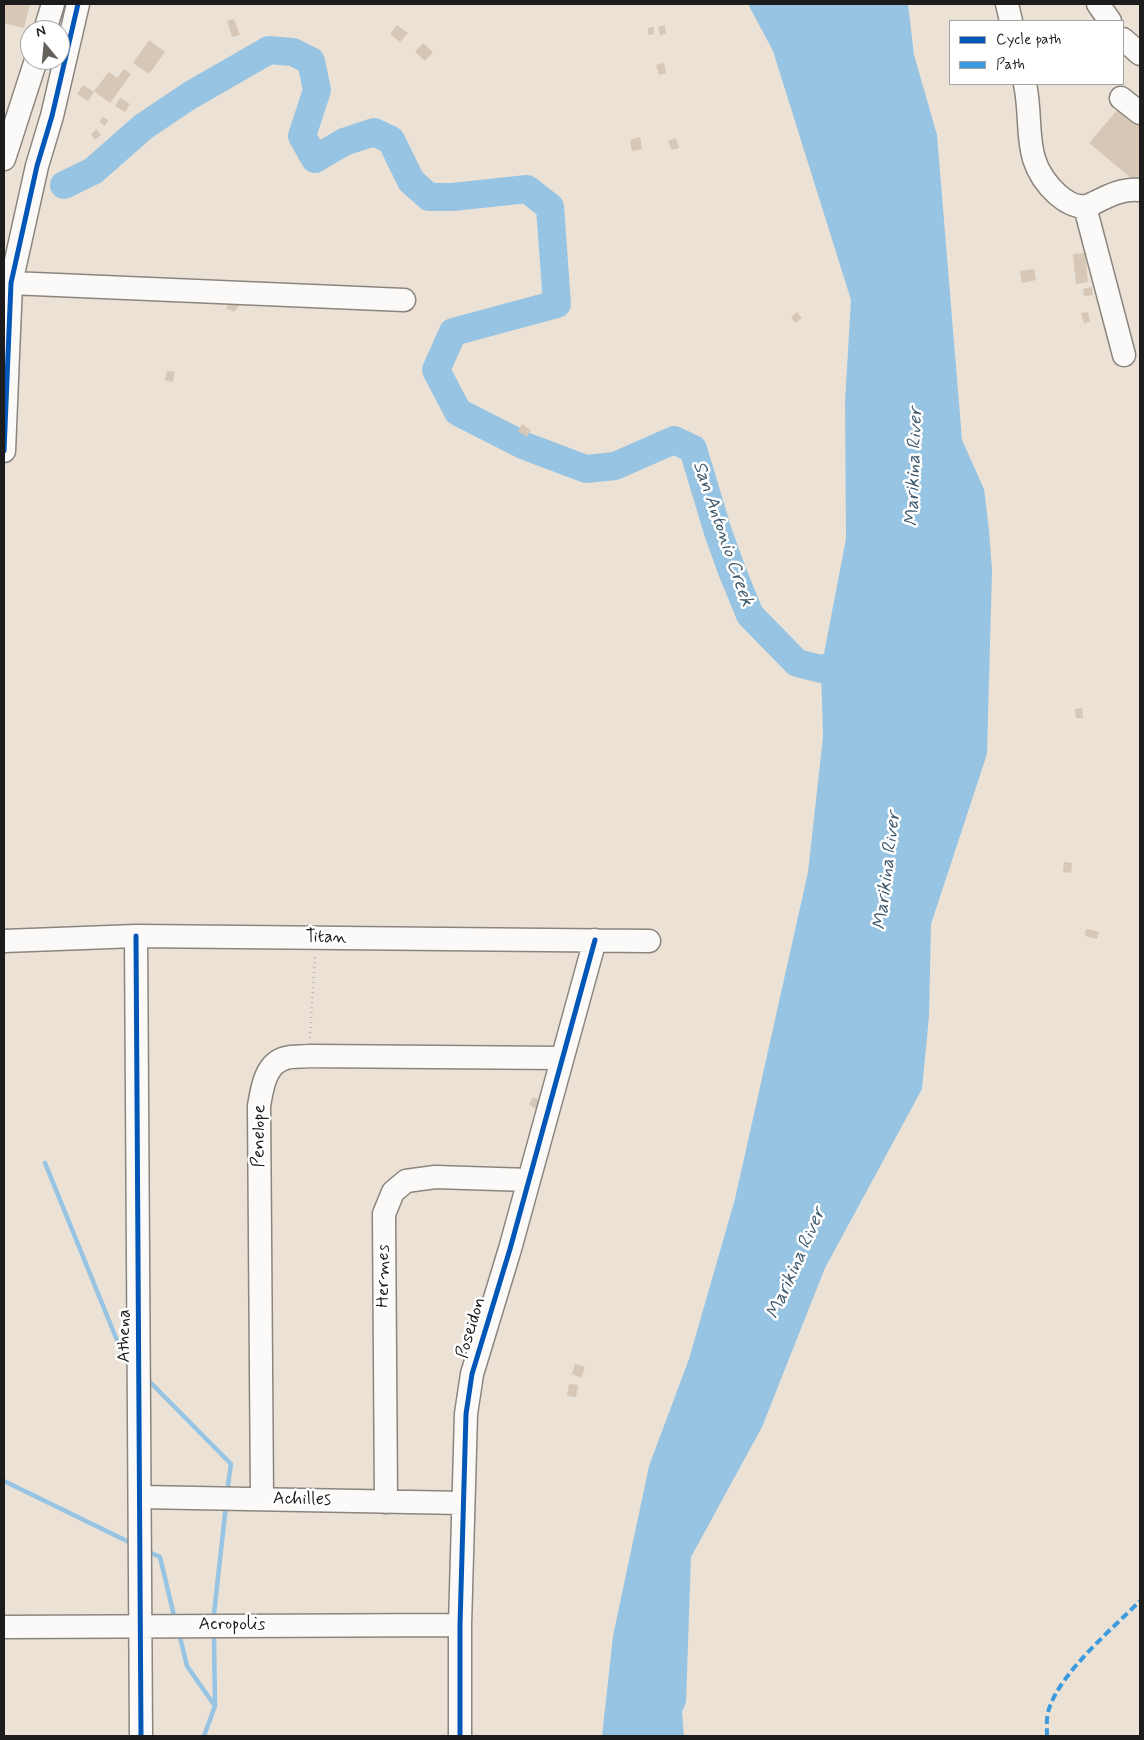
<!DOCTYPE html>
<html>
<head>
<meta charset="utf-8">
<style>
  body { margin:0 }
  #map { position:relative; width:1144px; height:1740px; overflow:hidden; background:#ebe1d4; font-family:Mynerve,sans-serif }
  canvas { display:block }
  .frame { position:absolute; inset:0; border:5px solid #1c1c1c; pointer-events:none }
  .legend { position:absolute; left:949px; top:20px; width:175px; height:65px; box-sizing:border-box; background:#fff; border:1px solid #a4a4a4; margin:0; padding:6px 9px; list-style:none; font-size:15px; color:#1c1c1c }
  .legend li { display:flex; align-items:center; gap:10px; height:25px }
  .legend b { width:25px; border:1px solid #a4a4a4 }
  .north { position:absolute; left:20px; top:20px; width:50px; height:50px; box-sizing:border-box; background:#fff; border:1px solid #a4a4a4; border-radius:50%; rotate:343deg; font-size:14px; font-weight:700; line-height:20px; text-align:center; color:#1c1c1c }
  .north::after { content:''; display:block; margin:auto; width:18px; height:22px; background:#64615c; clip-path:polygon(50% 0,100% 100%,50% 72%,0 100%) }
</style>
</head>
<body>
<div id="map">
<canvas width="1144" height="1740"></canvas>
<div class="frame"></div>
<ul class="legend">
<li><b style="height:6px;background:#0057b8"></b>Cycle path</li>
<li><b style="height:6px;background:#3c9bdf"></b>Path</li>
</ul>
<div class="north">N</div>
</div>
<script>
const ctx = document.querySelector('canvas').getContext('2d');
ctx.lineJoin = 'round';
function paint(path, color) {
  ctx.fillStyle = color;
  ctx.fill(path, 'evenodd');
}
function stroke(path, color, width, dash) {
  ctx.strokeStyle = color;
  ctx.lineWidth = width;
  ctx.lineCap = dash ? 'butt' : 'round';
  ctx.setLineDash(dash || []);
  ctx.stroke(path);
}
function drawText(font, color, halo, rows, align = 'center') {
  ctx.font = font + ' Mynerve,sans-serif';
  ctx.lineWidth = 5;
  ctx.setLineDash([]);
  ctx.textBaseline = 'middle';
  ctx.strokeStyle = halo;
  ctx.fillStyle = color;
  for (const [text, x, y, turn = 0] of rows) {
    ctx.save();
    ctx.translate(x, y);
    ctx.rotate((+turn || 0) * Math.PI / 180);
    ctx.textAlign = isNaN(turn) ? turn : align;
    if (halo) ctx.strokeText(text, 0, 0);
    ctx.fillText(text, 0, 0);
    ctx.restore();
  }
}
const water = new Path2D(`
  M748,4H908L914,55L937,135L962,440L984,489L989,530L992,570L987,754L931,924L929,1016L922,1089L825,1268L762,1427L691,1557L686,1702L682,1712L684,1736H602L613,1636L649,1466L689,1359L735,1199L808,872L823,737L821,669L846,539L845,402L851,300L773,51Z`);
const stream = new Path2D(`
  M45,1163L123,1355L131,1363
  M147,1379L231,1464L227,1492
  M4,1481L133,1544
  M147,1551L160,1557L175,1620
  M214,1614L226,1505
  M179,1633L187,1666L215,1706L204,1736
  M214,1637L215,1706`);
const river = new Path2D(`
  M64,185L93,171L143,127L189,96L269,50L293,52L311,61L317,90L302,136L315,159L344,142L374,132L391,140L411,181L429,197H453L527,189L550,207L557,304L453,332L436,370L458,412L525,446L586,469L615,466L674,440L693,449L718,532L732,571L750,615L797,663L821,669L857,661`);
const building = new Path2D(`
  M4,4H30L24,28L4,23Z
  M234,19L240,35L232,37L227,21Z
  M397,25L408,33L400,42L390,34Z
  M665,25L666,34L660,35L658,27Z
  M654,27V34L648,35V28Z
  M149,40L165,52L149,74L133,63Z
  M423,43L433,52L425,61L415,52Z
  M664,63L666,73L659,75L656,65Z
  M124,69L131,74L110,103L94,91L109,72L117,78Z
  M83,85L94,92L88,101L77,94Z
  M120,98L130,104L125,112L115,106Z
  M1119,108L1140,126V182L1138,184L1089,143Z
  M103,117L108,120L105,126L99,122Z
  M97,129L101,135L95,140L91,134Z
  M640,137L642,149L632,151L630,140Z
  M676,138L679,148L672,150L668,141Z
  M1085,253L1088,282L1076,284L1073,254Z
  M1034,269L1036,280L1022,283L1020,271Z
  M1092,287L1093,295L1084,296L1083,289Z
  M232,299L240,304L234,312L226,308Z
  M797,312L802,318L795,323L791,317Z
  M1088,312L1090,322L1084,323L1081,313Z
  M167,371L175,372L173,382L165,380Z
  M522,424L531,430L527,437L518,431Z
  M1082,708L1083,718H1076L1075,709Z
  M1064,862L1072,863L1071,873L1063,872Z
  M1086,929L1099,932L1097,939L1085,936Z
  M533,1097L541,1101L536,1109L529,1104Z
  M575,1364L585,1367L581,1378L572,1374Z
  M569,1384L578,1385L576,1397L567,1396Z`);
const path = new Path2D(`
  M310,1038L315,956`);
const minor = new Path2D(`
  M1007,4L1011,21
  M1098,4L1110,21
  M45,30L53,4
  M1123,39L1140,54
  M1025,84C1034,127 1020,161 1058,195C1065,201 1075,208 1086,206C1089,206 1093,203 1096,202C1110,195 1124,188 1140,190
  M1121,98L1140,113
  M4,159L36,60
  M1085,207L1124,355
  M11,283L404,300
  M4,451L11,283L37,166L52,116L78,4
  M136,936L141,1736
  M4,941L136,936L649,941
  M140,1497L463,1503
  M262,1499L259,1106C262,1089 265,1063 286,1058C293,1056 302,1057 309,1056L561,1058
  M386,1502L384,1214L393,1192L406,1181L435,1177L529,1180
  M4,1627L460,1625
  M460,1736V1625L466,1414L472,1374L510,1249L595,940`);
const quiet = new Path2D(`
  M1047,1736C1047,1728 1046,1717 1049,1709C1060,1673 1113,1628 1140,1601`);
const cycleway = new Path2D(`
  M4,451L11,283L37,166L52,116L78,4
  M136,936L141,1736
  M460,1736V1625L466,1414L472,1374L510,1249L595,940`);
const streetNames = [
  ["Titan",326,938,1],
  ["Penelope",260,1136,-89],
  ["Hermes",384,1276,-90],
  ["Poseidon",472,1328,-73],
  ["Athena",125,1336,-90],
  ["Achilles",302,1500,1],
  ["Acropolis",232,1625]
];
const waterNames = [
  ["Marikina River",915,467,-88],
  ["San Antonio Creek",722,534,71],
  ["Marikina River",888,871,-83],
  ["Marikina River",797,1264,-66]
];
paint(water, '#97c4e3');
stroke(stream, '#97c4e3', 4.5);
stroke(river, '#97c4e3', 28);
paint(building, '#d7c7b7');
stroke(minor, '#8a857e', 25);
stroke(path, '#b9b7b5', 2.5, [1, 4]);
stroke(minor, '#fcfaf9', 22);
stroke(quiet, '#3c9bdf', 4, [8, 4]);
stroke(cycleway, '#0057b8', 5);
drawText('18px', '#1c1c1c', '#fff', streetNames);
drawText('italic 19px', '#3f5a6e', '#fff', waterNames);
</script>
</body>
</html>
